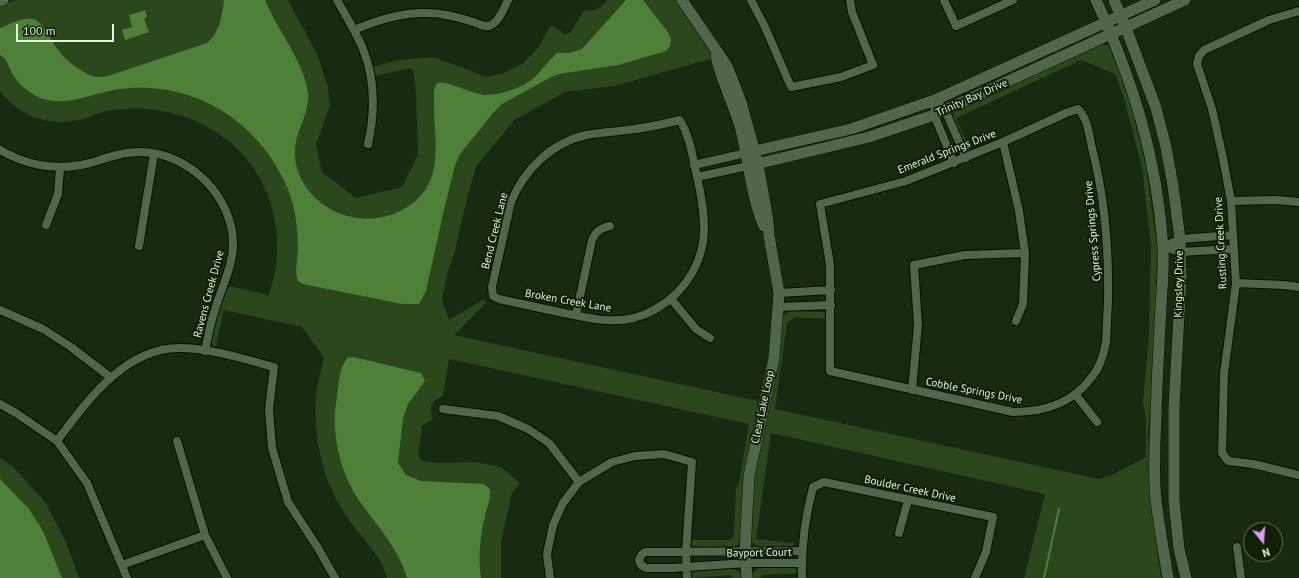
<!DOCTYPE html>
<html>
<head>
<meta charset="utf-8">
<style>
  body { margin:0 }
  #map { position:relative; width:1299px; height:578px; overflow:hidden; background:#192a12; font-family:"PT Sans",sans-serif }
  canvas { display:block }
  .north { position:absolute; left:1243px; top:522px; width:40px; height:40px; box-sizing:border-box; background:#102008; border:1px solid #65745f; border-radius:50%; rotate:163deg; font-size:11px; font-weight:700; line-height:16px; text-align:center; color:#e5f1e1 }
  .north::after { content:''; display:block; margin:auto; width:14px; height:18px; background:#dc99f4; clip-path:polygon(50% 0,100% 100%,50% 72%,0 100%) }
  .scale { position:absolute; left:16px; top:24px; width:98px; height:18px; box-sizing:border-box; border:2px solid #e5f1e1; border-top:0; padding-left:5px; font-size:12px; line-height:14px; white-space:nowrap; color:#e5f1e1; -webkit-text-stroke:3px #102008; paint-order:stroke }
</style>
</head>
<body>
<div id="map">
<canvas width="1299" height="578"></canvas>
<div class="north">N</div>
<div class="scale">100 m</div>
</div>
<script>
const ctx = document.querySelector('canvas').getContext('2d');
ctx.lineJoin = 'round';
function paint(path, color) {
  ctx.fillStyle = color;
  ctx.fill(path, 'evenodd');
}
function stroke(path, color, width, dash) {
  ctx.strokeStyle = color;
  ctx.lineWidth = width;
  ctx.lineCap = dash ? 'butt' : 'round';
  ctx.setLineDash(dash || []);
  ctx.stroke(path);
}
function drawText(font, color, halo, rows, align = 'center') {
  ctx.font = font + ' "PT Sans",sans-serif';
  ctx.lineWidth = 4;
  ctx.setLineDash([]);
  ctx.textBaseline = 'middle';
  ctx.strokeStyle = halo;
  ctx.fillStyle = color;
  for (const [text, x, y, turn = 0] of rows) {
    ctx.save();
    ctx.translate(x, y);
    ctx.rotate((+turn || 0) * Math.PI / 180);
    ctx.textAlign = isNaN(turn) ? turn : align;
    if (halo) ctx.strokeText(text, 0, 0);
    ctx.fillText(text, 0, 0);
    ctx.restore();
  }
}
const green = new Path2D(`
  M16,0H288L317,54L328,87L330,106L316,145L322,172L356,198L402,187L418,155L416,92L413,70L410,68L375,76L373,67L398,60L433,57L487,77L503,73L522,64L538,48L551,25L565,34L570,33L584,10C594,12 601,8 607,0H678L700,32L714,58L614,86L565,92L514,120L476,167L464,210L455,251L447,274L442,300L449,320L484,299L486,303L454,335L762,402L741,537L739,544L732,548H697L692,546L690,540H729L734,536L736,488L739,483L749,424L449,359L443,396C431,401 429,406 433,419L422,426L418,456L422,461L438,463L475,462L501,467L520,483L512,493L501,541V578H387C385,573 384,568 382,564C373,548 357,532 347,517C322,480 313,438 316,394C317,382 322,370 324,358L302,327L224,310L215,349L213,347L211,341L219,307L229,286L269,295C271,285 275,275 276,265C280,234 274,203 258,175C228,125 169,102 112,110C102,111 93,116 83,119C50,127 21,118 0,91V5Z
  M1101,45H1108L1128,92L1146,167L1157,247L1155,333L1148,436L1151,507L1161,578H1024L1045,494L771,433L756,539L794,543L793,546L760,547L751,542L754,478L781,319L789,311L825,312L827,319L795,317L787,323L775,409L1099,479L1114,474L1146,457V419L1143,403L1149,334L1151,247L1142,167L1123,95L1115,74L1081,60L956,118L971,152L967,154L952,119L955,110Z
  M0,458L13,467L45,502L66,542L79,578H0Z
  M760,567H791L796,569L798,573L762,575L760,578H751L752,573Z
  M732,568L740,572L742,578H734L730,575L691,578L693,571L697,569Z`);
const water = new Path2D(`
  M224,0H265C277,30 304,61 308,93C310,114 295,131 295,152C294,183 322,212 352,217C369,221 388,218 404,209C436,191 437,162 435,130C434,117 434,104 434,91C435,88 435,85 438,83C446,80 474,95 485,95C501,95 522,88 534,78C542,70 548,61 557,53H570L582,49L626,0H643L667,31L671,39L670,46L666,51L618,65L559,74L551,77L502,104L494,112L460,154L455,165L443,214L426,291L419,304H402L303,284L298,281C294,271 298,259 298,248C298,229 295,207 288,189C259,121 194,80 120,89C95,92 69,107 43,99C30,94 20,86 13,75C9,68 8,59 0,55V28C10,24 22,17 33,19C43,21 50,39 56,47C64,59 79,71 92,76C98,78 104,77 111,75L207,43C220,32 222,16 224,0Z
  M145,10L147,16L144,19L149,32L125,40L122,30L132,27L129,15Z
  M353,357L421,373L425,381L408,404L403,418L398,463L406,475L421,481L484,484L490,489C491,500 487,506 485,516C480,537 478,557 481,578H407C399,550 380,529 363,506C340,475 330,433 337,396C339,383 339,369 347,358Z
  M0,479L29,509L43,531L62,578H0Z`);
const stream = new Path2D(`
  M1044,578L1059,509`);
const street = new Path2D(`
  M337,0C346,16 356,32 363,49C375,79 375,113 368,144
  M751,0L765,27L791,87L841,77L873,65L852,12L850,0
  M944,0L956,26L1013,0
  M1299,11L1269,20L1204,50L1199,56L1197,64L1212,109L1223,158L1231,201L1236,283L1224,374L1222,453L1228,461L1253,464L1299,475
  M354,30C377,20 402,12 428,13C445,13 461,18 476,23C481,25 486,28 491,25C499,22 504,8 508,0
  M935,100L934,115L954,163
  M935,100L945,110L966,158
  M1078,109C1088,119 1089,134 1092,148C1105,198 1109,250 1108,302C1107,315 1107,329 1106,342C1104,354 1099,369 1091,378C1072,404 1044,412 1013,412L830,371V265L820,204L906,181L1003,142L1066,113Z
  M680,120C690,137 692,154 696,172C707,219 712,257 676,294C664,305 649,314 634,318C609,324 583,317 559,312C539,308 519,303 499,299L493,296L492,287L511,202C524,170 551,143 586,135C596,133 608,132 619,131C640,129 660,125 680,120Z
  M1003,142L1019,211L1025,253L1023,304L1016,321
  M0,150C29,167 58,171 90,163C106,158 123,152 140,152C189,152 234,197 233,246C232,268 221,289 215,310C210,323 208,337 205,351
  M694,165L746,153
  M697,177L748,166
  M1231,201L1276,200L1299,202
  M46,225L58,194L60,168
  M139,246L154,154
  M1163,247L1180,239L1233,235
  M1163,247L1180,252L1234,249
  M1236,283L1284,285L1299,287
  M779,293L831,290
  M671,299L696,329L710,338
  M778,307L831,305
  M0,310L43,329L71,347L110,377
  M576,315L592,240C596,231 601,228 610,226
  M912,390L918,325L914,265L965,255L1025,253
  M1075,394L1097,422
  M0,404L16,413L57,441L87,483L127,578
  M443,409L498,416L528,429L549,443L579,482
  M57,441C87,401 126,346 182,348C213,349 244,359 274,367L269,409L272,448L288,502L318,548L335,578
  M177,441L205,535L227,578
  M899,533L908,500
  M1237,547L1241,578
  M801,551L645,552L642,554L639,560L641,565L646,568H672L746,563H801
  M122,565L205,535
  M550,578L547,554L553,525L563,503L579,482L612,462L635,456L664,454L692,462L686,551L687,578
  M802,578C801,546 805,518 813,487L824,482L993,517L986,552L975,578`);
const secondary = new Path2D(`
  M682,0L727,66L741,102L758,164L768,221L769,236L779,293L774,358L749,476L745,551L747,578
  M1096,0C1133,81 1157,157 1163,247C1164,267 1162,287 1161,307C1159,343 1157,379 1156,416C1155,444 1153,473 1156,500C1159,526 1164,552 1168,578
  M1114,0L1126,28L1156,108L1166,147L1173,186L1180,239L1181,278L1174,407V501L1179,549L1186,578
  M0,1L3,0
  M716,56C721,80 733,103 740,126C749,159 750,194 764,226
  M746,153L851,129L935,100L1155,0
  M748,166L869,137L934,115L1185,0`);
const streetNames = [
  ["Trinity Bay Drive",972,98,-24],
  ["Emerald Springs Drive",947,152,-21],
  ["Bend Creek Lane",495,231,-76],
  ["Cypress Springs Drive",1093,231,-95],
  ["Rusting Creek Drive",1221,243,-93],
  ["Kingsley Drive",1179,284,-89],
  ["Ravens Creek Drive",209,294,-75],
  ["Broken Creek Lane",568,301,10],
  ["Cobble Springs Drive",974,391,11],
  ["Clear Lake Loop",763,407,-78],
  ["Boulder Creek Drive",910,489,12],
  ["Bayport Court",759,553,-1]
];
paint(green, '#2a481c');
paint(water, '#4e8037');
stroke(stream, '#4e8037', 2);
stroke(street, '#041200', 10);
stroke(secondary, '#041200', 12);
stroke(street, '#52664b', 8);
stroke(secondary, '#52664b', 11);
drawText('11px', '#e5f1e1', '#102008', streetNames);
</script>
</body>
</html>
